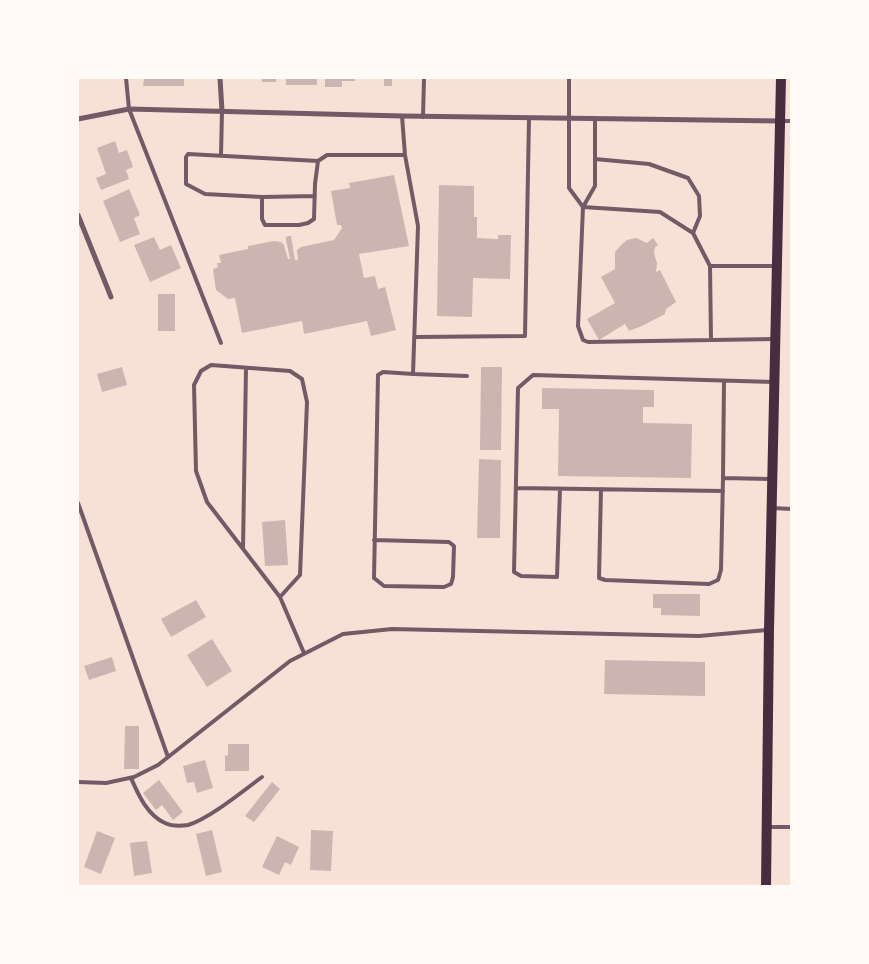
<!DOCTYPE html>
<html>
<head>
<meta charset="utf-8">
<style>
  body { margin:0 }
  #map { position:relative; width:869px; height:964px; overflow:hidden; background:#f7e1d7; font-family:"Noto Sans",sans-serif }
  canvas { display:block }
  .frame { position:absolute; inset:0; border:79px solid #fffaf5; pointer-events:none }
</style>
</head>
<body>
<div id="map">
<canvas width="869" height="964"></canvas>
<div class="frame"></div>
</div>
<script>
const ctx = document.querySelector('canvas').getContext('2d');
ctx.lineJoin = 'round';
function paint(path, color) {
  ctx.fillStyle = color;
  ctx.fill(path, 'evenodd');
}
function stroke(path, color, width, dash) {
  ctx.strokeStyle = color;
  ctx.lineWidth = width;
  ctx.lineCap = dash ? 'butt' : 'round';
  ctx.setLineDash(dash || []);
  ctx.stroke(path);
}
const building = new Path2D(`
  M144,78H184V86H143Z
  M262,78H276V82H262Z
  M286,78H317V85H286Z
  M325,78H355V81H342V87H325Z
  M384,78H392V86H384Z
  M115,141L119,153L127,150L133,167L126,170L129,179L101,190L96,178L106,174L97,148Z
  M394,175L409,246L359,254L364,278L375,276L378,289L385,287L396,330L371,336L367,321L304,334L302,321L242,333L235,298L228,299L216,290L213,269L218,267L217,263H221L219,255L248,249V246L274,241L281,242L284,245L288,259H290L286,240V237L289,236H291L295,260H298L297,250L301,247L334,240L342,228L341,225H337L331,191L350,188L349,183Z
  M439,185L474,186V217H477V238L498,239V235H511L510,279L473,278L472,317L437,316Z
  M129,189L140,215L134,218L140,234L120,242L103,201Z
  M154,237L160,250L171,245L181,268L150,282L134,245Z
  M636,238L647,243L653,238L658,245L655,247L654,253L657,263L656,272L660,270L676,302L666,309L665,314L642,326L629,331L625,324L599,340L587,319L615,303L601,277L615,269V252L621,245L627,240Z
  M158,294H175V331H158Z
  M122,367L127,385L102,392L97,374Z
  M481,367H502L501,450H480Z
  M542,388L654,390V407H643V423L692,424L691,478L558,476L559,409H542Z
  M479,459L501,460L500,538H477Z
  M285,520L288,565L265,566L262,522Z
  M653,594H700V616L661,615V608H653Z
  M196,600L206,617L171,637L161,619Z
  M212,639L232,671L207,687L187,655Z
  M112,657L116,671L89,680L84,666Z
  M605,660L705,662V696L604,694Z
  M125,726H139V769H124Z
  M228,744H249V771H225V755L228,756Z
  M205,760L213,788L197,793L194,782L187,783L183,766Z
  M159,780L183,812L173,820L162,805L156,810L143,793Z
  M272,782L280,789L254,822L245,816Z
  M212,830L222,872L206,876L196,834Z
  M311,830L333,831L331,871L310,870Z
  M97,831L115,838L101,874L84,867Z
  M277,836L299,847L291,865L285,862L279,875L262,867Z
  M147,841L152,873L134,876L130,843Z`);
const service = new Path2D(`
  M126,78L129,109L221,343
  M569,78V188L583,207
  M402,116L405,155L418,226L413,374L467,376
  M423,117L424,78
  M595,119V186L583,207L578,326L583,340L588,342L775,339
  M781,121H792
  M221,155L222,111
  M595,159L649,164L688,178L699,196L700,216L693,233
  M315,196L262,197L205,194L186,184V157L188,154L318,161
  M262,197V219L265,225H299L308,223L314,219L315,184L318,161L327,155H405
  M583,207L660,212L693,233L710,266L711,340
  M710,266H775
  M415,337L525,336L529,118
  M723,478L724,381
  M516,488L723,491
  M560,489L557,577L521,576L514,572L518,388L533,375L774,382
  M601,489L599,578L605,580L709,584L718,580L721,570L723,478L770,479
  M78,503L168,757
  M772,508L792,509
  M374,540L449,542L454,546L453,577L451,584L444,587L384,586L374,578L378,375L383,372L413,374
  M243,548L246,368
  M280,597L207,502L196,471L194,385L201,371L211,365L290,371L302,379L307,402L300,575L280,597L304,653
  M131,778C138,794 147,815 165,823C171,826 181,826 188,825C209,819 243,791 262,777
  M78,782L106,783L134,777L158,765L290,661L343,634L392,629L699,636L767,630
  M769,827H792`);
const minor = new Path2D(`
  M220,78L222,111
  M78,119L129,109L402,116L780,121
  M78,215L111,297`);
const secondary = new Path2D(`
  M766,886L769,629L781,78`);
paint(building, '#ccb4b1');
stroke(service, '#755966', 4);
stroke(minor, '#755966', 5);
stroke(secondary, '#4a2c40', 10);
</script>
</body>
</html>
